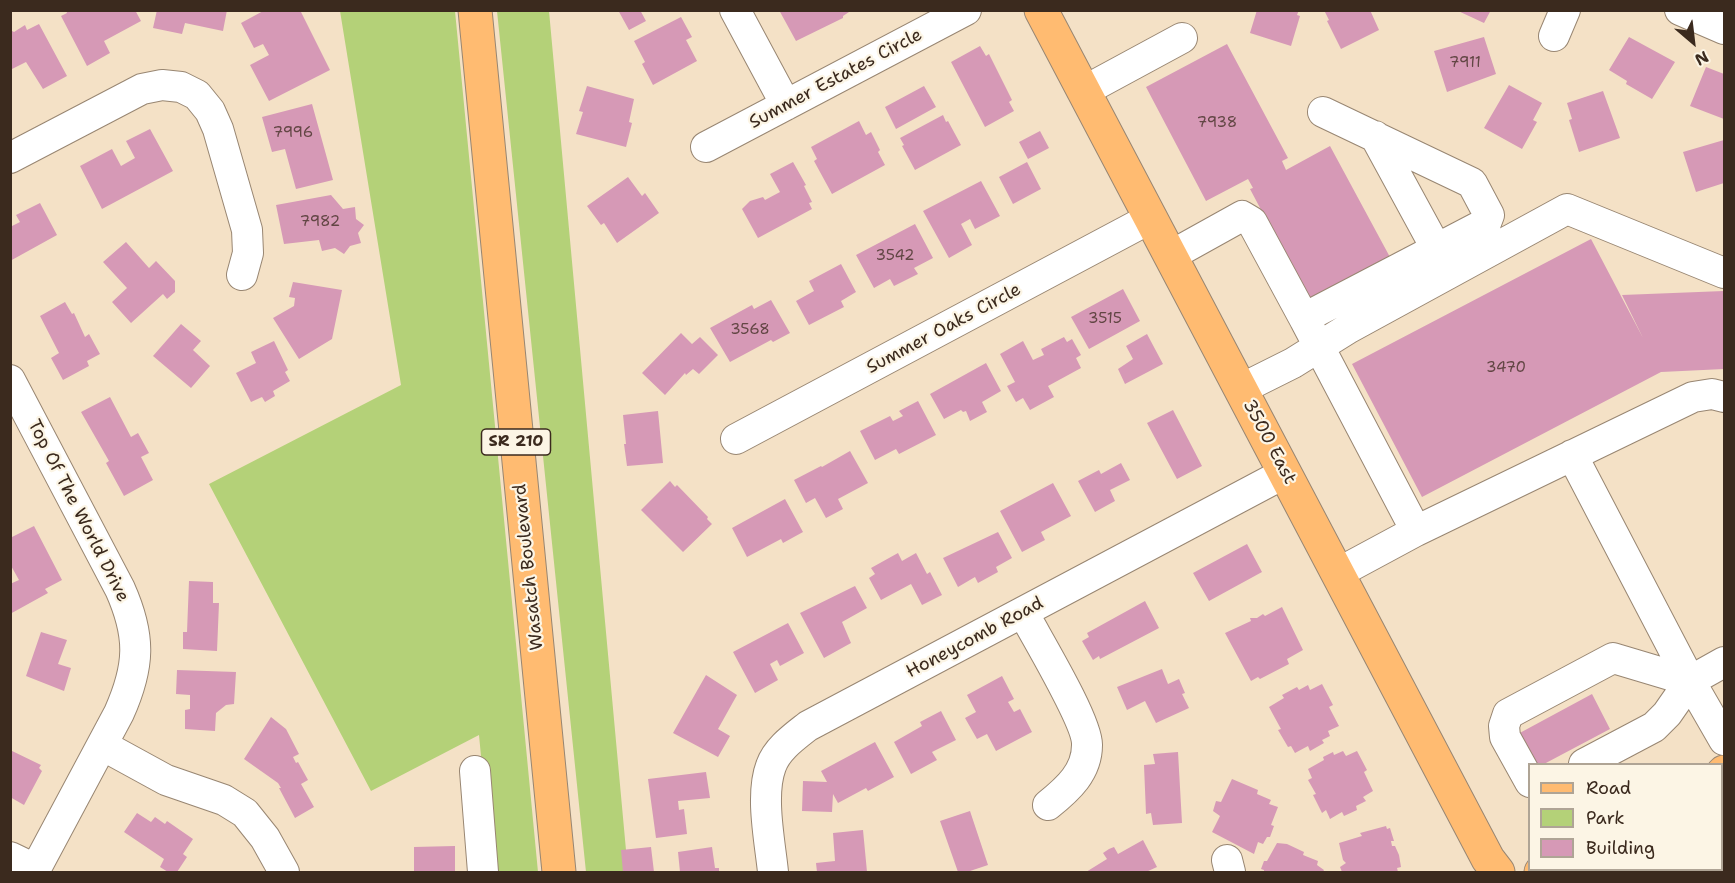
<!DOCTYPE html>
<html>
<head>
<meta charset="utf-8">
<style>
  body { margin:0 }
  #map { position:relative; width:1735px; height:883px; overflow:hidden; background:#f4e1c6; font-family:"Shantell Sans",sans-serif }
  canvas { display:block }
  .frame { position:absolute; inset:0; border:12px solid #3b2a1e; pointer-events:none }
  .legend { position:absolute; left:1528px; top:763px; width:195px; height:108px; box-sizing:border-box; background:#fcf5e5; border:2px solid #afa495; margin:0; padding:8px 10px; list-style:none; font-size:18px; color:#3b2a1e }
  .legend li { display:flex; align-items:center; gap:12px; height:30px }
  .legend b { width:30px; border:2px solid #afa495 }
  .north { position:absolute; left:1663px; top:12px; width:60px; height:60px; -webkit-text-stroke:4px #fcf5e5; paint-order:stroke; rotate:152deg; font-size:16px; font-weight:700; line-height:24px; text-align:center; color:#3b2a1e }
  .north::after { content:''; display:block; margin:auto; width:21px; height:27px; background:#3b2a1e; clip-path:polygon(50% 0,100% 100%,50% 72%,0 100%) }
</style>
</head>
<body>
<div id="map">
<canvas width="1735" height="883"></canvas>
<div class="frame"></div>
<ul class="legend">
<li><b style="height:8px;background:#ffbb71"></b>Road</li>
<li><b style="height:16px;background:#b4d178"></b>Park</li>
<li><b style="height:16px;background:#d699b6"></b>Building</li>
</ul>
<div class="north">N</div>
</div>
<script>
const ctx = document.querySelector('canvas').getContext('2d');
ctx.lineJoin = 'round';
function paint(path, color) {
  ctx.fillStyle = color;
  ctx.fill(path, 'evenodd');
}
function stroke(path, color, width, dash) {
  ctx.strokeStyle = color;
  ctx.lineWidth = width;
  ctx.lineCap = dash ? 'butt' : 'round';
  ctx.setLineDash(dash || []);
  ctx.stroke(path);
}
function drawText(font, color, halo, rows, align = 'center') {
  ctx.font = font + ' "Shantell Sans",sans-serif';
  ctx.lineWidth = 4.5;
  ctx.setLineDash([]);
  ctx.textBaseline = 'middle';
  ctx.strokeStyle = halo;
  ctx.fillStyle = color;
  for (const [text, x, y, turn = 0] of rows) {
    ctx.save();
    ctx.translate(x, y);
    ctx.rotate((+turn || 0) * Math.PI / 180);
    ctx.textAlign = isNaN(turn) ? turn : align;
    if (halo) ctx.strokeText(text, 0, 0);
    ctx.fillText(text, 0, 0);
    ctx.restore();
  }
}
const green = new Path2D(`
  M340,11H455L538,872H492L479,735L371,791L209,484L401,385Z
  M497,11H549L628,872H586Z`);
const building = new Path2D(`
  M66,10H135L141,21L104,41L110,53L87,66L61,16L67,13Z
  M157,10H227L223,31L185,23L182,34L153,28Z
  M265,10H300L330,70L269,101L250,65L269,55L263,44L254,48L241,23Z
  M618,10H640L646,21L629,30Z
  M779,10H852L843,16V18L796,41Z
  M1257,10H1299L1297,15L1300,16L1291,46L1250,33Z
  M1324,10H1370L1379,30L1341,49L1327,21L1329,20Z
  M1456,10H1491L1484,23Z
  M681,17L692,37L686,40L697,61L653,85L642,64L645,62L634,41Z
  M39,24L67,76L43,89L26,62L10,70V30L14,32L25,25L27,30Z
  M1484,37L1496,74L1447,92L1434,51Z
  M1629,37L1675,62L1652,99L1626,84L1627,81L1609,70Z
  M1227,44L1288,158L1282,161L1286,170L1330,146L1391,259L1310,302L1250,189L1253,188L1248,179L1206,201L1146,87Z
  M980,46L986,56L989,54L1012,100L1009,102L1014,111L985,127L951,62Z
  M1706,67L1724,74V119L1690,106Z
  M1509,85L1542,103L1533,120L1537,122L1522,149L1484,128Z
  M587,86L634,99L629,122L632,123L626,147L576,134L583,112L579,111Z
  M924,86L936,107L896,129L885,107Z
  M1603,91L1620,138L1579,152L1569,120L1572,119L1567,103Z
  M312,104L333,180L296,189L285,149L272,152L262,117Z
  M943,115L946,122L948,121L961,145L915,170L902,146L904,145L900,138Z
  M859,121L866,135L871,132L880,150L878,152L885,165L832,194L814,161L817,159L811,147Z
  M150,129L173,171L102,209L80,166L112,149L121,166L135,158L126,141Z
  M1040,131L1049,148L1028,159L1019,142Z
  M1724,140V183L1696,192L1683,152Z
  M793,162L806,185L804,186L812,202L809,203L812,209L758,238L742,209L750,201L763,197L765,200L780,192L770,174Z
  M1027,162L1041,189L1013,204L999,177Z
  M628,177L642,196L645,193L659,213L617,243L604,223L601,225L587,206Z
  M981,181L1000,216L975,229L970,219L961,224L972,245L949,258L923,211Z
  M331,195L343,209L355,207L356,219L364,225L358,233L361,243L350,246L344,254L335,248L322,251L319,240L284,244L276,205Z
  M40,203L57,235L10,261V227L20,222L16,215Z
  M915,224L933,258L914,268L918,274L894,286L890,279L874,288L856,255Z
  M1591,239L1643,338L1622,295L1724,291V369L1661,372L1422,497L1352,364Z
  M126,242L149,268L156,261L175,281V292L167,299L163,294L131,323L112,302L127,288L103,262Z
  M841,264L856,292L841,301L844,307L809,325L796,301L814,291L809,281Z
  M293,282L342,290L332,339L299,359L273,318L294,306L295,298L289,297Z
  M1123,289L1140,321L1089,349L1071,317Z
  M771,300L790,333L773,342L771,340L730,362L710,328L752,305L754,309Z
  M65,302L72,314L74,313L85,337L89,334L100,354L87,361L89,366L63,380L51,358L59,353L40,316Z
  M181,324L201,341L193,350L210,366L191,388L153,356Z
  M681,333L692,344L700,337L718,355L699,374L693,369L686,375L685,373L665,395L642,373Z
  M1147,334L1163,364L1125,384L1118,369L1133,359L1126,346Z
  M1064,337L1067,342L1072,339L1081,355L1076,358L1081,368L1048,386L1054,397L1030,410L1023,398L1016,402L1007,386L1015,382L1000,354L1023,341L1033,360L1044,355L1041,349Z
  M274,341L288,370L285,372L290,381L273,391L275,396L265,402L262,397L251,402L236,373L256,363L251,352Z
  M986,363L1001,391L982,402L987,412L970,421L966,411L963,412L961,410L944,419L930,394Z
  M110,397L131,437L138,433L149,453L141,457L153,480L124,496L106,463L109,461L81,412Z
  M918,401L936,435L899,454L896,449L875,460L860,431L890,416L893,421L903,416L899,411Z
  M1173,410L1202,466L1177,479L1147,423Z
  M658,411L663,463L627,466L624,444H626L623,415Z
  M850,451L868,483L838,499L843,509L826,518L815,498L806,503L794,480L821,466L822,467Z
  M1121,463L1130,480L1110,490L1115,501L1095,512L1078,481L1099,470L1101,474Z
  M670,481L675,487L677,485L708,517L707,519L712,524L683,552L641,510Z
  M1053,483L1071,516L1041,532L1045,540L1022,552L1000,511Z
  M785,499L803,532L783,543L781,539L747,557L732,528Z
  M34,526L62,580L45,589L48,593L10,614V584L19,580L10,564V538Z
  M998,532L1012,558L996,567L998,572L978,583L975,577L958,587L943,558Z
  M1247,544L1262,572L1209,601L1193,573Z
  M898,553L902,561L916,553L927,574L930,572L942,595L922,605L911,584L881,600L869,578L875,574L871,568Z
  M189,581L213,582V603H219L217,651L183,649V632H187Z
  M855,586L867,608L842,622L851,643L824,658L800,613Z
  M1145,601L1159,628L1100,659L1099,656L1093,660L1082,641L1089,637L1087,633Z
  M1282,607L1303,650L1287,659L1289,664L1260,679L1258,677L1251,681L1225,633L1251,621L1250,618H1257L1263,614L1265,616Z
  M788,623L804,653L780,666L777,660L770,664L778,680L755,693L733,652Z
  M41,632L67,640L58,664L71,668L64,691L26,676Z
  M1162,669L1168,684L1179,679L1185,693L1182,694L1189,708L1156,723L1145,701L1127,710L1117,687Z
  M177,670L236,672L234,704L226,705L216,713L215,731L185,729V710L190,709V695L176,694Z
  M706,675L737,695L718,729L730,736L718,757L673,733Z
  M1002,676L1014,699L1008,702L1014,712L1020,709L1032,732L996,751L987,734L977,739L965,718L976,712L967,695Z
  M1322,684L1333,705L1329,707L1339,726L1328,731L1330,736L1322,740L1324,743L1310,751L1308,746L1295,753L1291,746L1288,747L1278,730L1281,729L1269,707L1284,698L1282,695L1297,687L1299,690L1308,685L1310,690Z
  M1592,694L1610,729L1544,764H1531L1516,735Z
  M941,711L956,740L932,752L937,760L911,774L894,742L922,726L920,722Z
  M271,717L286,729L299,754L293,757L296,763L298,762L308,780L301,784L314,807L295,818L279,788H281L278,783L244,759Z
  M875,742L894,777L868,791L866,788L838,803L833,794L832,812L802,811L803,781L827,782L821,771Z
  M10,750L41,765L39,768L42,771L24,805L10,797Z
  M1343,751L1346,756L1357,751L1367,770L1364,772L1373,791L1363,797L1366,801L1356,806L1357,810L1344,816L1342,812L1330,819L1326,810L1322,813L1313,795L1316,794L1308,780L1312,778L1308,769L1324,760L1323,757L1333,752L1334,755Z
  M1178,752L1182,823L1153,825L1151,813L1146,814L1144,765L1155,764L1153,754Z
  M706,772L710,798L678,801L679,810L684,809L687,834L656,838L648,779Z
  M1232,779L1258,790L1257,794L1271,800L1269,804L1278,807L1271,825L1274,826L1270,837H1267L1263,844L1258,842L1254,854L1212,832L1220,816L1213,811L1216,801L1221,802Z
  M970,811L988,865L967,872H958L940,821Z
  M137,813L151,822L155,817L165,824L167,821L193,839L183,854L187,857L177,872H168L160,867L164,859L124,832Z
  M1386,826L1387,829L1390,828L1394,841H1391L1392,846H1395L1399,855L1401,867L1397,868L1398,872H1342L1340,867L1346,863L1343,860L1339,843L1362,836L1360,833Z
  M863,830L867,872H817L816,863L835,861L833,833Z
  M1143,840L1157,867L1146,872H1086L1107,859L1103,853L1109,849L1114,847L1118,854Z
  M1277,843L1287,844L1304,852L1303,855L1318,861L1317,865L1324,870L1323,872H1264V870L1261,869L1264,861H1267Z
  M455,846V872H414V847Z
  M651,847L654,872H623L621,850Z
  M712,847L715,868H719V872H680L678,852Z`);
const minor = new Path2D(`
  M735,10L786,105
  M1680,10L1724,29
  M1554,36L1565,10
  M1084,91L1182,38
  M1323,112L1472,183L1489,215L1486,223L1310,315L1305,320L1416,531L1338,573
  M1375,136L1436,248
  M706,147L966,10
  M10,158L142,89L162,85L181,87L197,95L210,111L218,129L247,230L248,253L242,275
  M1170,256L1242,216L1252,222L1305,320
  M10,380L120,589C141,636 140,666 119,713L34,872
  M1241,389L1293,363L1349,328L1567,209L1724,273
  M736,439L1151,218
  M1572,455L1690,681L1724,740
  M1416,531L1693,397L1712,394L1724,397
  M1023,612C1036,637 1088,722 1087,745C1087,772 1068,789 1048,805
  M102,745L166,780L224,800L245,813L265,838L284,872
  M1584,764L1654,727L1667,714L1690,681
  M475,771L483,872
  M1530,782L1505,737L1504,726L1508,714L1613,658L1690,681L1724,662
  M10,857L35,869
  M1227,860L1230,872
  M773,872C770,842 760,795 771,766C777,749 794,737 808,726L1285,473`);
const major = new Path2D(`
  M475,10L559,872
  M1041,10L1488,859L1498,872
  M1722,774L1724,772
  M1541,872L1547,870`);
const numberNames = [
  ["7911",1465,63],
  ["7938",1217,123],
  ["7996",293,133],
  ["7982",320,222],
  ["3542",895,256],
  ["3515",1105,319],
  ["3568",750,330],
  ["3470",1506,368]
];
const shields = [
  [516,442,69]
];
const shieldNames = [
  ["SR 210",516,442]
];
const streetNames = [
  ["Summer Estates Circle",836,79,-28],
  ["Summer Oaks Circle",944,329,-28],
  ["3500 East",1269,442,62],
  ["Top Of The World Drive",78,511,63],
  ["Wasatch Boulevard",529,567,-96],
  ["Honeycomb Road",975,638,-28]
];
paint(green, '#b4d178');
paint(building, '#d699b6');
stroke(minor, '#988672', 32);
stroke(major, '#988672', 35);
stroke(minor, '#fff', 30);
stroke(major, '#ffbb71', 33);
drawText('15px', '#624644', null, numberNames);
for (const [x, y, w] of shields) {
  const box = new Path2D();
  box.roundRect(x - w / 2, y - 13, w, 26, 4.5);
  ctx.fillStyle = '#fcf5e5';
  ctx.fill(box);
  stroke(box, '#3b2a1e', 1.5);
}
drawText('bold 16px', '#3b2a1e', null, shieldNames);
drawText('18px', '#3b2a1e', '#fcf5e5', streetNames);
</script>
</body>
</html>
